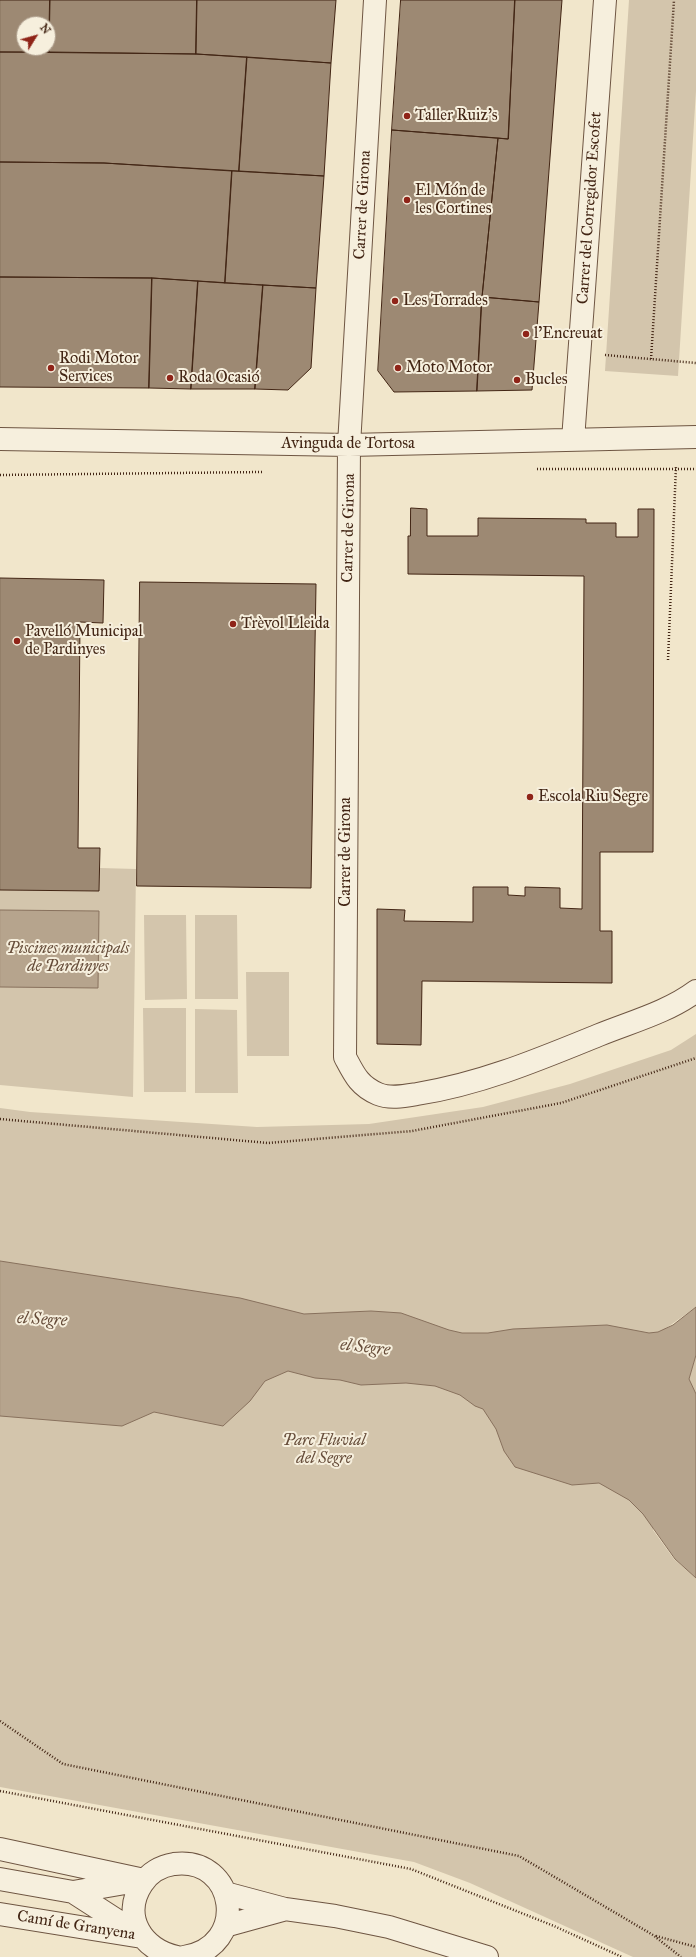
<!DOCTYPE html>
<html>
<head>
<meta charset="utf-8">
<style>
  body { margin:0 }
  #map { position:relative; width:696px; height:1957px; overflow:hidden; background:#f1e6cb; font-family:"IM FELL Great Primer",serif }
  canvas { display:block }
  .north { position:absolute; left:16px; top:16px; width:40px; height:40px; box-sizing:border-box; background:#f6efdd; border:1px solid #ae9e8d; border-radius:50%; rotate:53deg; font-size:11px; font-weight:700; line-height:16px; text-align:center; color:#422514 }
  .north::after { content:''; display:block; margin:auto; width:14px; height:18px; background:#8f2418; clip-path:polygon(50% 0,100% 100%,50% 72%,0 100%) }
</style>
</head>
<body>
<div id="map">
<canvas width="696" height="1957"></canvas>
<div class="north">N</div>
</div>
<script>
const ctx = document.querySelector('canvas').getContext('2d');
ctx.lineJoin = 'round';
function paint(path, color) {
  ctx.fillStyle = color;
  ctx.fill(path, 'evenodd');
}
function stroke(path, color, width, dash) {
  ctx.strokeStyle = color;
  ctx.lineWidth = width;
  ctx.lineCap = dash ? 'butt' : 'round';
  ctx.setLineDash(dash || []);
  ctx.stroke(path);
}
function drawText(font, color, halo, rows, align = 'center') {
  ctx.font = font + ' "IM FELL Great Primer",serif';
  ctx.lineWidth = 4;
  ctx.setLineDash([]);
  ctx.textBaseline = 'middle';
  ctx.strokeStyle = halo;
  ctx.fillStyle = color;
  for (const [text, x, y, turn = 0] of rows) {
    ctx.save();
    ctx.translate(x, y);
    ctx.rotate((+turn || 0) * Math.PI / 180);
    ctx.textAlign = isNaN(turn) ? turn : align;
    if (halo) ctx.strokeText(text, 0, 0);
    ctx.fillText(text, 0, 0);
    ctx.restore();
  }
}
const green = new Path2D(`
  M629,0H696V91L678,376L605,371Z
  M100,868L136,869L133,1097L0,1085V890L99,891Z
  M144,915H186L187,999L145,1000Z
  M195,915H237L238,999H195Z
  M246,972H289V1056H247Z
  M143,1008H186V1092H144Z
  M195,1009L237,1010L238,1093H195Z
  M696,1034V1307L665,1329L653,1530L674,1559L696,1578V1957H633L470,1883L414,1862L0,1787V1108L30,1112L257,1127L369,1124L483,1107L570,1084L671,1050Z
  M696,1355V1394L689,1379Z`);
const water = new Path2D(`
  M0,910L99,911L98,988L0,987Z
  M0,1261L240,1298L304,1314L371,1311L401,1313L449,1330L462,1333H488L513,1329L607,1325L649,1333L658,1332L673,1325L696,1307V1355L689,1379L696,1394V1578L675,1559L643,1514L629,1500L599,1483L572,1485L515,1467L504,1451L496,1429L483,1409L475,1406L460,1395L435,1386L406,1383L361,1385L340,1380L315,1378L288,1371L265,1381L250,1401L223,1426L154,1412L122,1426L0,1416Z`);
const building = new Path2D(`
  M0,0H50L49,52H0ZM24,24H48V48H24Z
  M50,0H197L196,54L49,52Z
  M197,0H336L331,63L196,54Z
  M401,0H515L508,139L392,130Z
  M515,0H562L539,302L482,297L498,138L508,139Z
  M0,52L196,54L247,57L239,171L104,163L0,162Z
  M247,57L331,63L324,176L239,171Z
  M392,130L498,138L482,297L477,391L394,392L378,371Z
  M0,162L104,163L232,171L225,283L152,278L0,277Z
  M232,171L324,176L316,288L225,283Z
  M0,277L152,278L149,388L0,387Z
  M152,278L198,281L191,389L149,388Z
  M198,281L263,285L255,389H191Z
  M263,285L316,288L311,368L288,390L255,389Z
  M482,297L539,302L532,390L477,391Z
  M411,508L427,509V536H478V518L586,519V523H616V537H638V509H654L653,852H600V931H612V983L422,981L421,1045L377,1044V909L405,910L404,921L473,922V887H508V895L525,896V887L560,888V908L582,909L584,576L408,574V536H410Z
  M0,578L104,580L103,623L80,622L78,848H100L99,891L0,890Z
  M140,582L316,584L311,888L137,886Z`);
const path = new Path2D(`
  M605,355L696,363
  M651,359L674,0
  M537,469H696
  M0,475L262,472
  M668,660L676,466
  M0,1119L268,1143L412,1131L561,1103L696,1058
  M0,1721L63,1764L519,1856L653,1935L681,1957
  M0,1791L411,1869L554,1926L622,1957
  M656,1936L696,1947`);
const minor = new Path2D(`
  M375,0L349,445L345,1057C354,1074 359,1086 378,1094C390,1099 405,1096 417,1094C481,1084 540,1059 599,1035C631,1022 668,1012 696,991
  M0,439L349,445L696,437
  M573,440L605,0
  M0,1849L144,1880
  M0,1879L73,1892L131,1882
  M73,1892L135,1932
  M225,1893L285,1909L335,1916L389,1927L487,1957
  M0,1914L142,1937
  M225,1926L283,1910
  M177,1957C142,1950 121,1916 142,1884C149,1873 161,1866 174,1864C237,1856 250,1947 184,1957`);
const markers = [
  [407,116,4,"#8f2418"],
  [407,200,4,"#8f2418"],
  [395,301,4,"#8f2418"],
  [526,334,4,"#8f2418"],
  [51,368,4,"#8f2418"],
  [398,368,4,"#8f2418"],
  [170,378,4,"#8f2418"],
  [517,380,4,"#8f2418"],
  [233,624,4,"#8f2418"],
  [17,641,4,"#8f2418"],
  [530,797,4,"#8f2418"]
];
const poiNames = [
  ["Taller Ruiz's",415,116],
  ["El Món de",415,191],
  ["les Cortines",415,209],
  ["Les Torrades",403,301],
  ["l'Encreuat",534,334],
  ["Rodi Motor",59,359],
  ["Services",59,377],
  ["Moto Motor",406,368],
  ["Roda Ocasió",178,378],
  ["Bucles",525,380],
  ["Trèvol Lleida",241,624],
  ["Pavelló Municipal",25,632],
  ["de Pardinyes",25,650],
  ["Escola Riu Segre",538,797]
];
const streetNames = [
  ["Carrer de Girona",363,205,-87],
  ["Carrer del Corregidor Escofet",590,208,-86],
  ["Avinguda de Tortosa",348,444],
  ["Carrer de Girona",349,528,-89],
  ["Carrer de Girona",346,852,-90],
  ["Camí de Granyena",76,1926,9]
];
const parkNames = [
  ["Piscines municipals",68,949],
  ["de Pardinyes",68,967],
  ["Parc Fluvial",324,1441],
  ["del Segre",324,1459]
];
const waterNames = [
  ["el Segre",42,1320,3],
  ["el Segre",365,1348,6]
];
paint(green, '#d3c5ac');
paint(water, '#b6a48d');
stroke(water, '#88715d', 1);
paint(building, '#9d8973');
stroke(building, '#422514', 1);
stroke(minor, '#6e5542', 24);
stroke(path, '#422514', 2.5, [1, 2]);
stroke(minor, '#f6efdd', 22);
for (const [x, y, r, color] of markers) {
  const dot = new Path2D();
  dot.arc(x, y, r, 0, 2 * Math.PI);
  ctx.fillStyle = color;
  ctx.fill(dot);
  stroke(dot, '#f6efdd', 1.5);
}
drawText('16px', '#422514', '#f6efdd', poiNames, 'left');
drawText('16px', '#422514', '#f6efdd', streetNames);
drawText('italic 16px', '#664d3a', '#f6efdd', parkNames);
drawText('italic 17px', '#654b38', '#f6efdd', waterNames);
</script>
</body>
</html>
